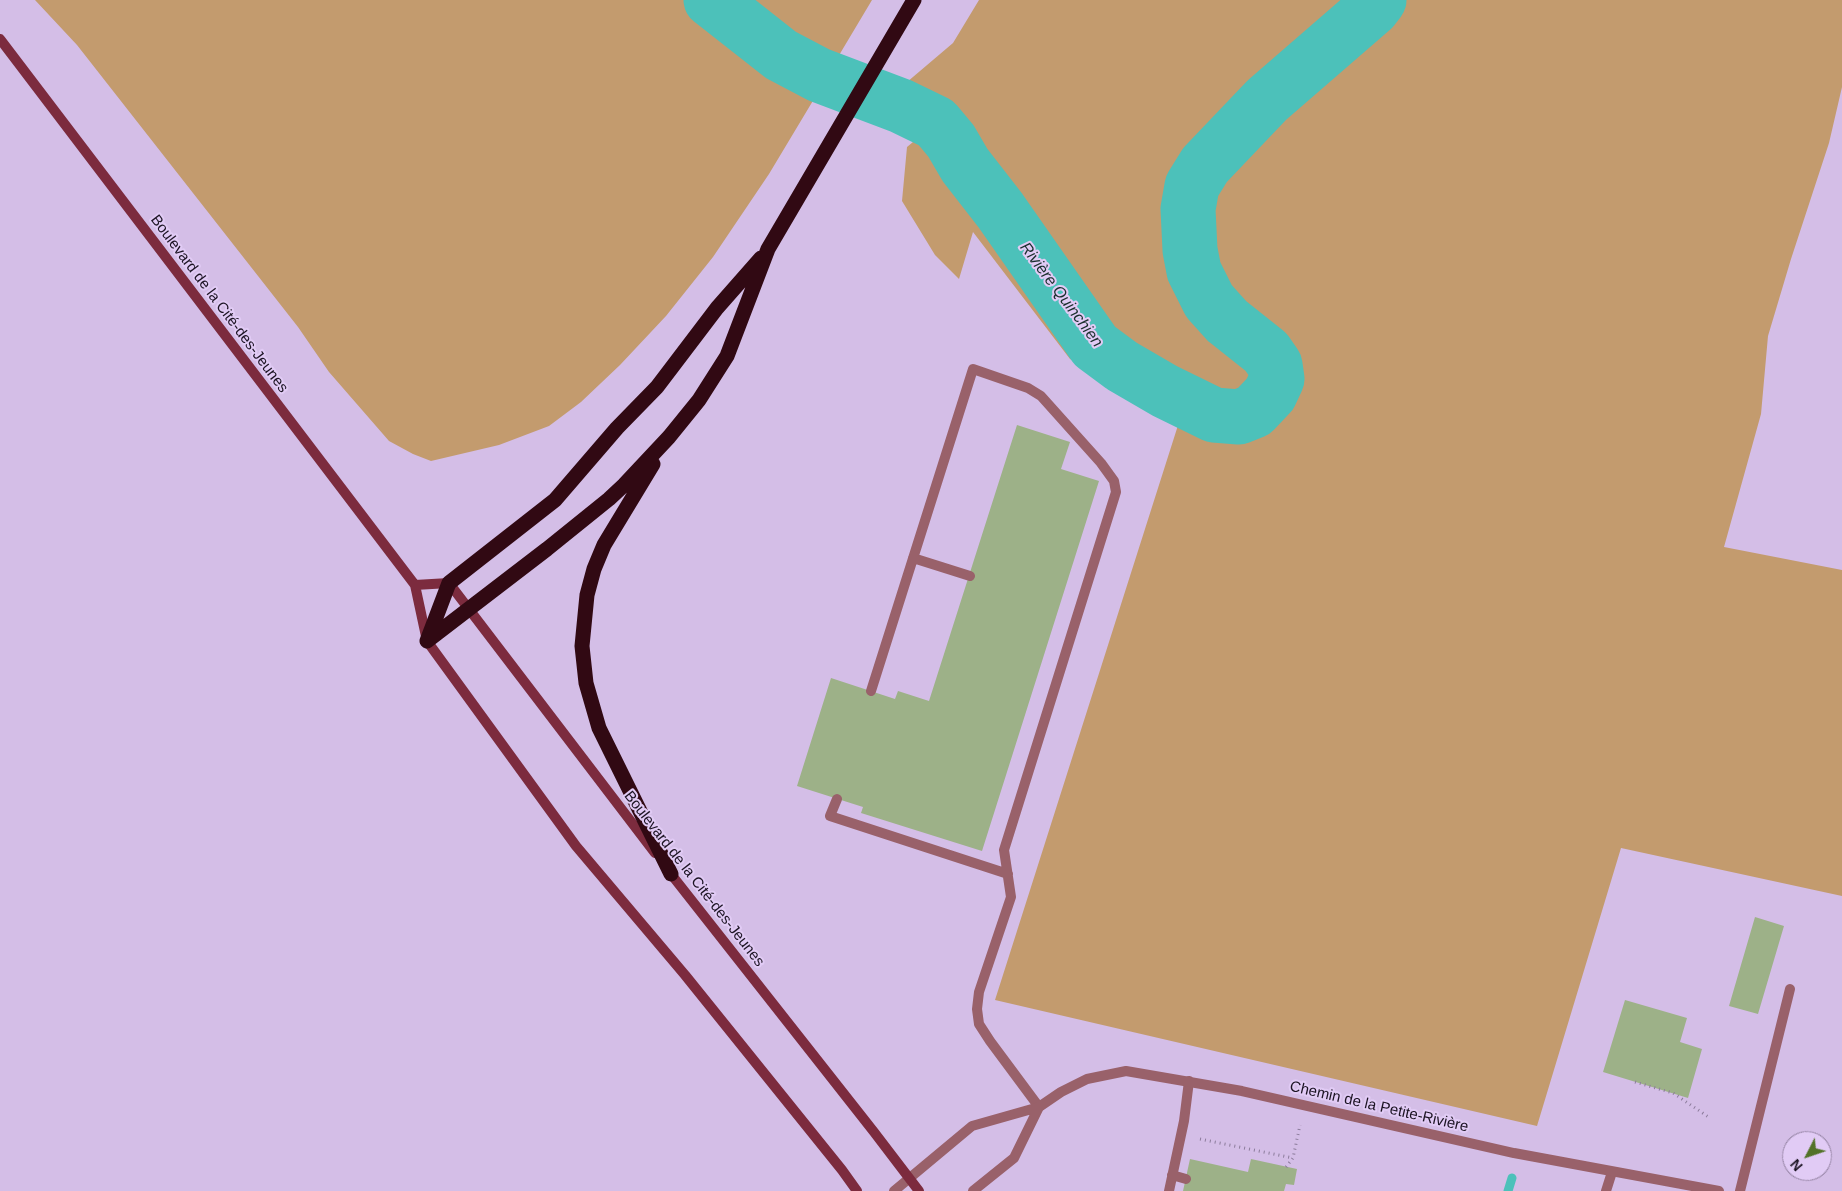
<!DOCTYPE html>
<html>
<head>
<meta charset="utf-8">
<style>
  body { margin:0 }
  #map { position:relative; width:1842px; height:1191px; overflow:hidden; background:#d4bee7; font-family:Helvetica,sans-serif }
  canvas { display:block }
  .north { position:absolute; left:1782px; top:1131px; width:50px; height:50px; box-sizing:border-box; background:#e1cbf5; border:1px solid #9281a1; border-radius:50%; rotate:229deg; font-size:14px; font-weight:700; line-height:20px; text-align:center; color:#1b1322 }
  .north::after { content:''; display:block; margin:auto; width:18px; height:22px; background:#527228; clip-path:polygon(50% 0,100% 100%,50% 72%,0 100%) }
</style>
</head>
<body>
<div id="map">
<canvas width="1842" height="1191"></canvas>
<div class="north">N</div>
</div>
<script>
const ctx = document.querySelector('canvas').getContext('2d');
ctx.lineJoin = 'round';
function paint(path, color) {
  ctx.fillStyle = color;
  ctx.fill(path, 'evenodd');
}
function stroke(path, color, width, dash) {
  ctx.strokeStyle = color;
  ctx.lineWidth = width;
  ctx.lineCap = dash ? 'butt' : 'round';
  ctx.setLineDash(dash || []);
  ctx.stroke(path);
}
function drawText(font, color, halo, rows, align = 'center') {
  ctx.font = font + ' Helvetica,sans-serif';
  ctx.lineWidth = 4;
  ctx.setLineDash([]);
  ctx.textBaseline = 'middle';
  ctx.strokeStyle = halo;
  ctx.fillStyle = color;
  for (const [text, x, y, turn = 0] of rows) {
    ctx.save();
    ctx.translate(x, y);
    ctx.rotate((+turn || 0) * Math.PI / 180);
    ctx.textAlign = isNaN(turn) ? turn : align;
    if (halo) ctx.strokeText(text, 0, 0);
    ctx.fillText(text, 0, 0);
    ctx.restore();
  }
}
const green = new Path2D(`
  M35,0H706L704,6C738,39 780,65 820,89L769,174L713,257L666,316L620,365L581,402L549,426L499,445L431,461L413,454L389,441L329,372L298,327L77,45Z
  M739,0H872L835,62L779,41Z
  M979,0H1842V87L1829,143L1791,259L1768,336L1761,414L1724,547L1842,570V896L1621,848L1537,1126L995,1000L1180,419L1070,359L973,232L959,279L935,255L902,201L907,147L948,113L900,88L953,43Z`);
const stream = new Path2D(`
  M1508,1191L1512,1178`);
const river = new Path2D(`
  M711,0L781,55L819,75L901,106L936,123L951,141L965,165L1000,210L1095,346L1122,366L1165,391L1214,415L1239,417L1254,411L1270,394L1277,379L1275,365L1266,352L1227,321L1209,301L1194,271L1190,250L1188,209L1192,186L1205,165L1267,100L1372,9L1379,0`);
const building = new Path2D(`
  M1017,425L1070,442L1061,469L1099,481L982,851L861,813L863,807L797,786L831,678L895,699L898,691L929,701Z
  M1755,917L1784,926L1758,1014L1729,1006Z
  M1625,1000L1687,1018L1680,1042L1702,1049L1688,1098L1603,1072Z
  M1190,1159L1248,1172L1251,1159L1297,1169L1294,1185L1286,1184L1284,1191H1183Z`);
const path = new Path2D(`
  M1635,1082L1673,1093L1710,1118
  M1200,1139L1293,1158
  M1286,1167L1293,1158L1300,1125`);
const service = new Path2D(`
  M913,558L970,576
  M871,691L973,369L1028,388L1041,396L1101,463L1114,481L1116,492L1004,850L1011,897L979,992L977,1009L979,1024L990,1041L1039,1107
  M837,799L830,816L1008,874
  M1172,1175L1186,1179
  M1169,1191L1184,1121L1189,1081
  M1606,1191L1612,1172
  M1740,1191L1790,989`);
const tertiary = new Path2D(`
  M894,1191L972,1126L1039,1107L1061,1092L1087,1079L1126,1071L1242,1091L1514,1153L1719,1191
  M973,1191L1014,1158L1039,1107`);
const secondary = new Path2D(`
  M0,39L415,585L427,641L576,846L685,975L842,1170L857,1191
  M415,585L449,583L655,853
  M667,869L874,1132L919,1191`);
const motorway = new Path2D(`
  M653,464L604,545L594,569L587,595L582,646L586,683L599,728L671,874
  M427,641L547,549L609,499L624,485L669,437L699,400L727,356L768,249L914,0
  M427,641L449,583L555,500L617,428L657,387L717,308L761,258`);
const streetNames = [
  ["Boulevard de la Cité-des-Jeunes",219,304,53],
  ["Boulevard de la Cité-des-Jeunes",694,879,52],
  ["Chemin de la Petite-Rivière",1379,1107,13]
];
const waterNames = [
  ["Rivière Quinchien",1061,295,53]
];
paint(green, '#c39b6e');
stroke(stream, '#4cc1ba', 9);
stroke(river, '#4cc1ba', 55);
paint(building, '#9db188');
stroke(path, '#8c7c9b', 3, [1, 4]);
stroke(service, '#99616a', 10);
stroke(tertiary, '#99616a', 10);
stroke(secondary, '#7c2b3e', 10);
stroke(motorway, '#310913', 15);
drawText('15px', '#1b1322', '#e1cbf5', streetNames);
drawText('italic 16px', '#192e2c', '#e1cbf5', waterNames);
</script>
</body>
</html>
